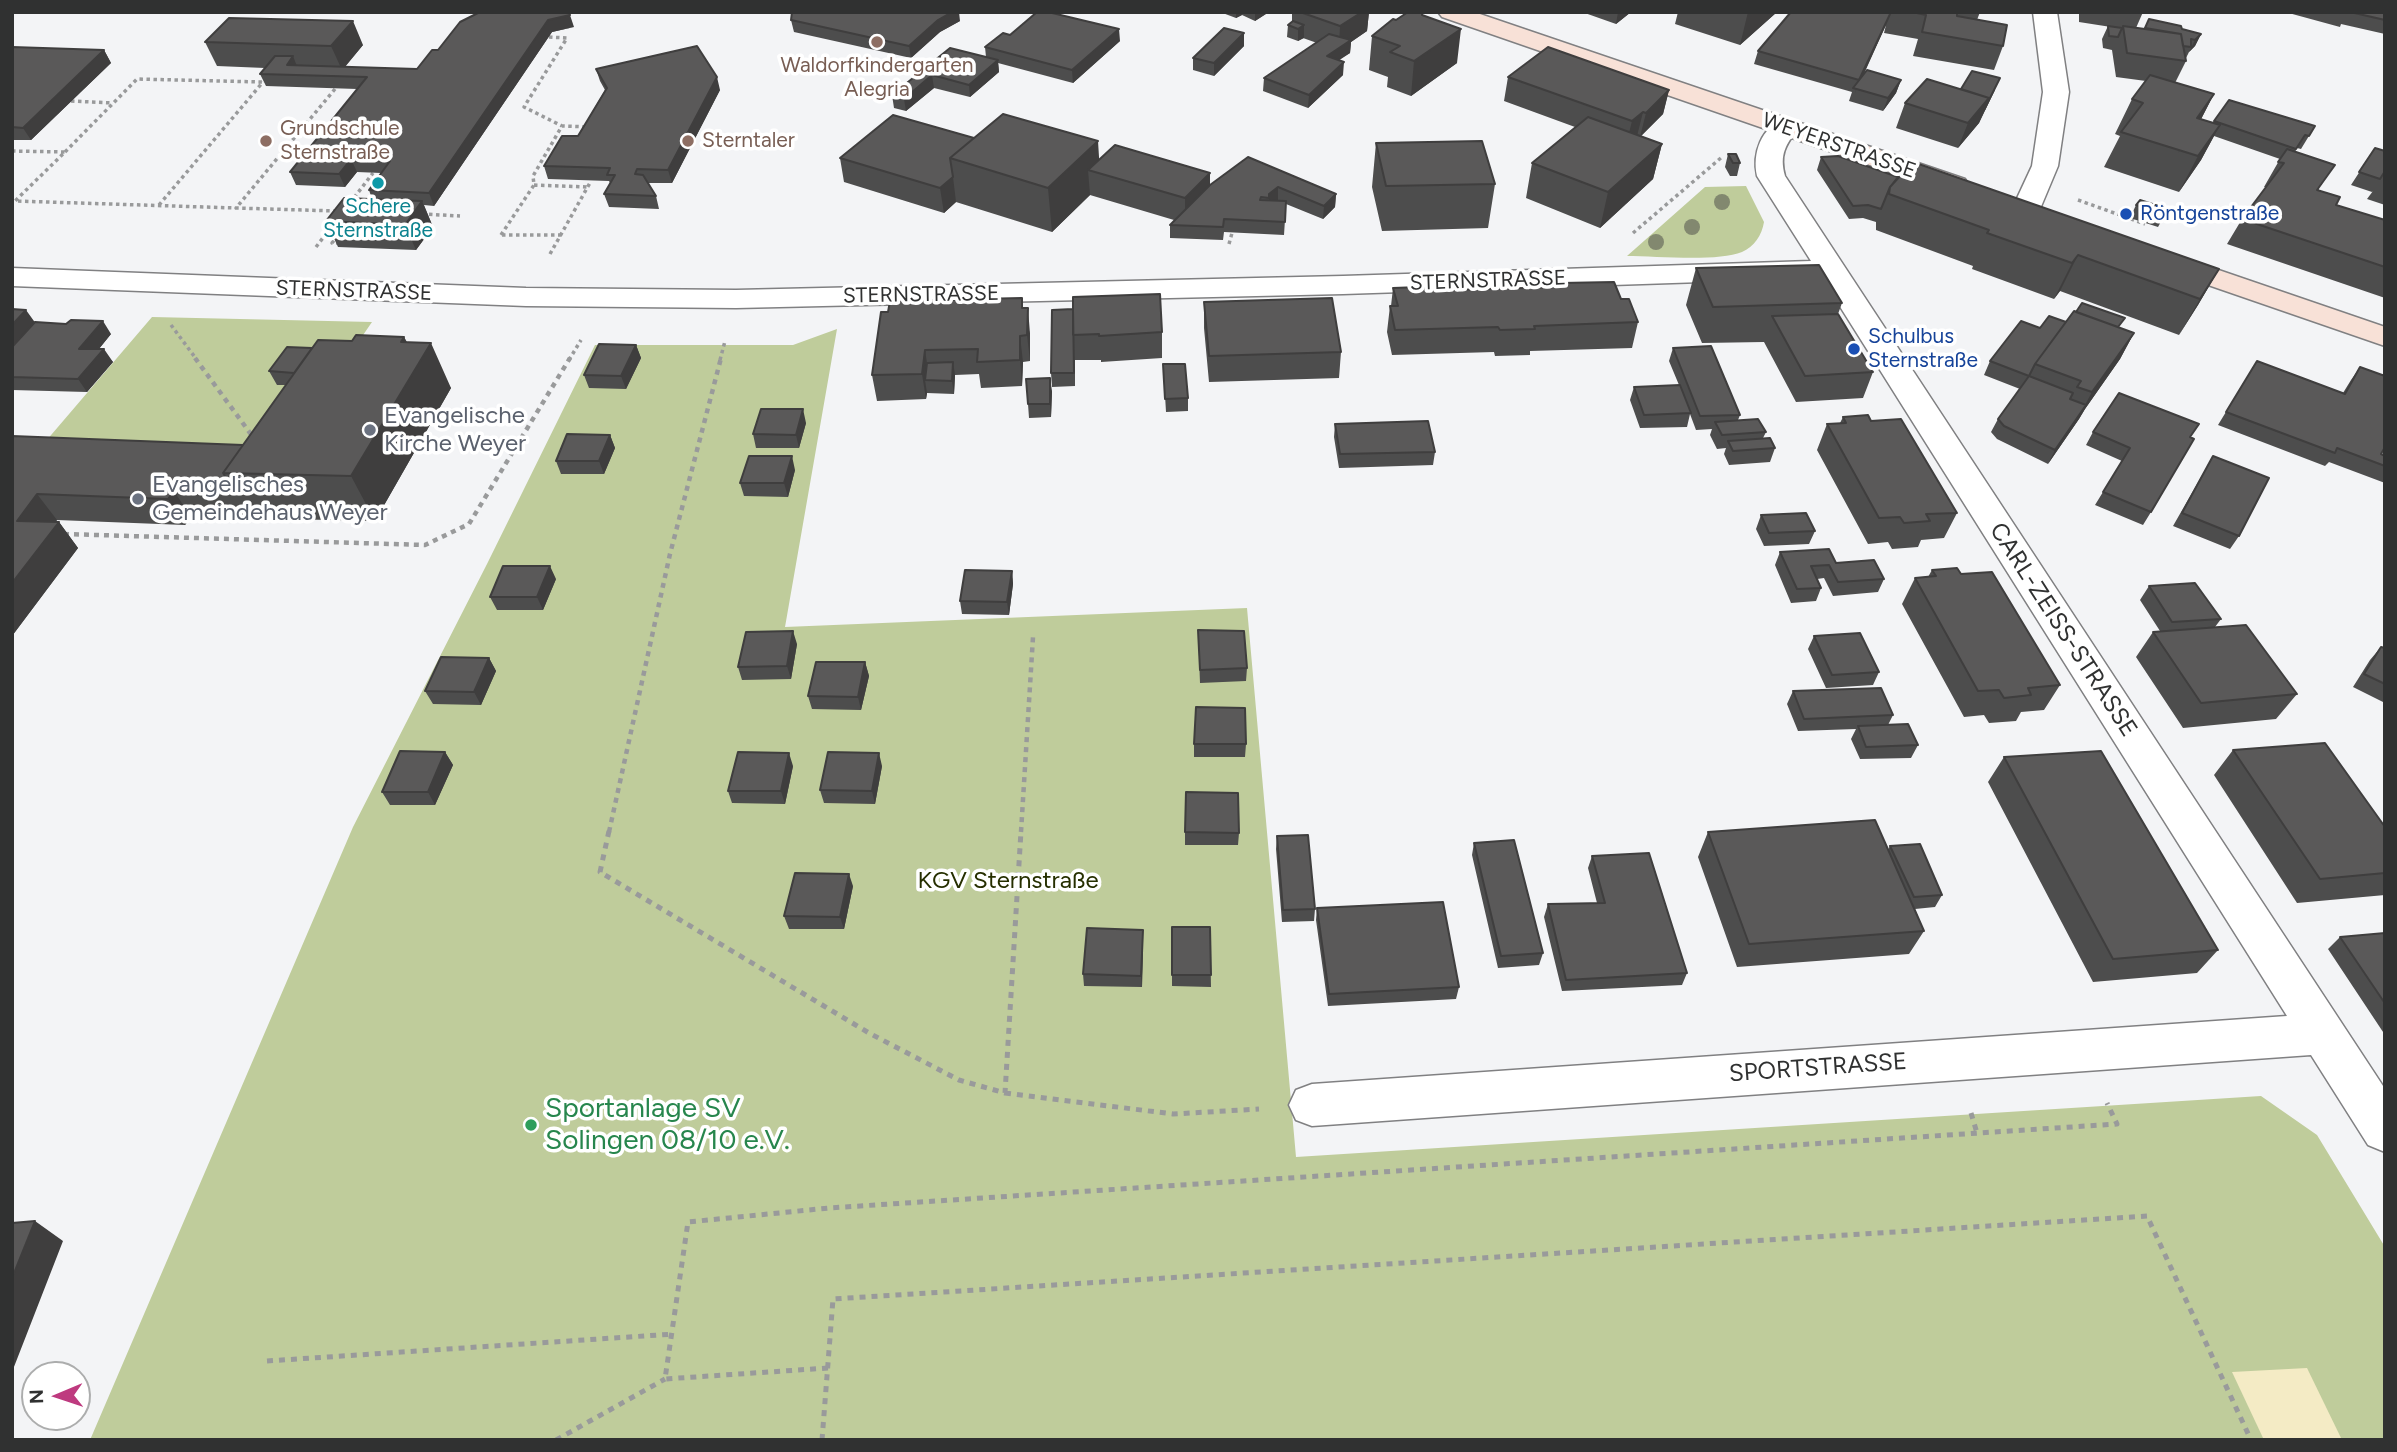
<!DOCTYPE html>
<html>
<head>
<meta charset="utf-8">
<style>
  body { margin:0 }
  #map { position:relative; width:2397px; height:1452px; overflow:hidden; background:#f3f4f6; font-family:Figtree,sans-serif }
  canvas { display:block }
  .frame { position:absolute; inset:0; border:14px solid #303131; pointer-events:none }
  .north { position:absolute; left:21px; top:1361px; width:70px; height:70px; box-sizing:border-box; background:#fff; border:2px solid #acadad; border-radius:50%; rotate:268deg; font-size:19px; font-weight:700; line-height:28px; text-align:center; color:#303131 }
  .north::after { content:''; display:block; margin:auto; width:24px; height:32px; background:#be3a7f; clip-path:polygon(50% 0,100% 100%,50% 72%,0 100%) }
</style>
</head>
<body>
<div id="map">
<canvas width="2397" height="1452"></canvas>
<div class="frame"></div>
<div class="north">N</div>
</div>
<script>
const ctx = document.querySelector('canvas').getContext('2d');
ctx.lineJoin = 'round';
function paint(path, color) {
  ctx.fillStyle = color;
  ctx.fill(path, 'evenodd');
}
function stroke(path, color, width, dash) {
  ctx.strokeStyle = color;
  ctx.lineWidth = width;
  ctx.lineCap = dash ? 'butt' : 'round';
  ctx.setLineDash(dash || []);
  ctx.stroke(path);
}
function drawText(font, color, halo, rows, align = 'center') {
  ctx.font = font + ' Figtree,sans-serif';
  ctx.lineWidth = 7;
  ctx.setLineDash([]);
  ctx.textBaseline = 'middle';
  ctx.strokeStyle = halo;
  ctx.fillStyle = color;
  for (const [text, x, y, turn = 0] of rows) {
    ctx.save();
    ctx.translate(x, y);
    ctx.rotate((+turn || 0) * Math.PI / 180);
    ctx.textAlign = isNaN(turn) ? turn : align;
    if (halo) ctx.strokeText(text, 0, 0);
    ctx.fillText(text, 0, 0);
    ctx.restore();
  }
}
const green = new Path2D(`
  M1746,186L1764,222C1762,235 1754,247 1742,252C1718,262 1656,256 1627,256L1705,187Z
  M152,317L372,322L335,376L241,471L28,462Z
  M837,329L785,627L1247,608L1296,1157L2261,1096L2317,1135L2385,1247V1440H90L353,827L487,564L595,345H793Z`);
const sand = new Path2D(`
  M2307,1368L2342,1440H2264L2232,1372Z`);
const pathFar2 = new Path2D(`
  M549,37L567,38L524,107L562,126
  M335,89L236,208L336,211
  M71,101L113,103
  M12,151L65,152L15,201L236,208
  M65,152L137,79L263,82
  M534,185L587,187
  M2078,200L2145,224
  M350,203L373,173
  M159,205L263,82
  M422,214L460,216
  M1633,233L1722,157
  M338,235L332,243H340
  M501,235L534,185L533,176L562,126L589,127
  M502,235H562
  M1229,244L1232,233
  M316,247L332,226
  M550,254L591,181
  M171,325L197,360
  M569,360L581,340
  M720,360L725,341`);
const pathFar1 = new Path2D(`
  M195,358L253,437
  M64,534L425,545L469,524L570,358
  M609,832L670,554L721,358
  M1021,832L1033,637`);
const path = new Path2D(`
  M609,831L600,872L869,1033L959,1080L1005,1093L1021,831
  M1005,1093L1173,1114L1259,1109
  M1971,1113L1977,1133
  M267,1361L674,1334
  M828,1368L665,1379L688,1222L829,1208L2117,1124L2107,1103
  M556,1440L665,1379
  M822,1440L833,1299L2147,1216L2251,1440`);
const minor = new Path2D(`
  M2033,12H2057L2069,92L2058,166L2040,209L2036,215L2026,217L2016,215L2012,209L2032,166L2043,92Z
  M1785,120L1794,122L1798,128C1786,145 1779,154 1785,176L2385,1089V1152L2368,1145L2311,1055L1312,1126L1296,1120L1289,1105L1296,1090L1312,1084L2287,1016L1822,278L1343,294L736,308L526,306L12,286V268L526,288L736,290L1343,276L1811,261L1757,176C1752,154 1761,126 1785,120Z`);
const secondary = new Path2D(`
  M1438,12H1474L1965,179L1969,185L1965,191L1955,193L1945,191L1442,17Z
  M2166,252L2385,327V346L2156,267L2152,261L2156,255Z`);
const trees = [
  [1722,202],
  [1692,227],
  [1656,242]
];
const wall = new Path2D(`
  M1220,12H1269L1255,21L1242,15L1236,18Z
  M1292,12H1369L1367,31L1351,42L1350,53L1338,60L1343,75L1308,108L1263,91L1264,78L1317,43L1303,38L1298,41L1287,37L1288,25L1292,22Z
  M1582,12H1631L1616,24Z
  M1678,12H1777L1740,45L1675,24Z
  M1791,12H1980L1977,20L2003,46L1994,70L1913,56L1918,39L1884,33L1886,25L1863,76L1901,80L1896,93L1883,111L1849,101L1852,92L1754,64L1758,51Z
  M2079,12H2143L2136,28L2182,29L2201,34L2195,46L2189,52L2186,58V61L2175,83L2214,94L2201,119L2213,123L2229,100L2315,126L2301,149L2297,148L2295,152L2319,190L2336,205L2385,220V298L2227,244L2242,219L2266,187H2264L2280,159L2214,136L2201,160L2179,192L2104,167L2120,136L2115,134L2132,99L2146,81L2116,77L2112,50L2103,48L2102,39L2108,26L2111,27L2079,22Z
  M2285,12H2385V34L2341,24L2340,27Z
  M1422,15L1457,63L1411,96L1387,87L1388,77L1369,70L1372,36L1396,20Z
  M791,20L960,21L940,32L911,58L794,32Z
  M574,27L552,32L434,206L424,205L433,227L416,250L338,247L326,221L372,199L369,190L381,173L357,172L345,187L296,185L290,172L357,89L266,86L260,74L265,68L217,66L205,42L363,45L345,67L417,69L438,50Z
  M1244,33V46L1214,76L1193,70V58Z
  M1010,35L1120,41L1073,83L998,63L999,72L970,97L934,88L906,111L894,108L892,95L950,48L986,57L985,47Z
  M12,47L104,50L111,63L31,140H12Z
  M596,69L720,90L672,183H648L656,196L659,209L609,207L604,194L610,183L609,181L548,179L544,166L578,136L605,90L600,81Z
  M1508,77L1669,90L1663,114L1641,136L1662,144L1653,179L1600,228L1526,198L1532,163L1575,127L1504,101Z
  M1961,89L1995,90L1979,123L1958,148L1896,128L1905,103Z
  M974,138L1099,160L1210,173V185L1248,157L1336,194L1335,207L1323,219L1286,204L1284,235L1224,232L1223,240L1170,238V225L1174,220L1090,195L1052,232L956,202L944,213L844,182L840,158Z
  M1376,143L1495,184L1488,228L1382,231L1372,187Z
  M2375,148L2385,151V205L2367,199L2373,191L2372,192L2351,185Z
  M1728,154L1740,163L1737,176H1730L1725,167Z
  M1821,157L1898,177L2219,269L2198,305L2179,335L2060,291L2054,299L1972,269L1973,266L1876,230V222L1863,218L1849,219L1817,170Z
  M2136,205L2168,209L2158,227L2130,218Z
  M1696,268L1842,303L1838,314L1873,372L1863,398L1796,402L1764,342L1702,343L1686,305Z
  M1561,283L1621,299L1638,322L1632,348L1530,351V355L1495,356L1494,352L1392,355L1387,332L1390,306H1391L1393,288L1448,290L1561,287Z
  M1022,298L1023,308L1030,334V361L1023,362L1022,386L981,388L979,374L955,375L954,394L927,393L926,399L877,401L872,375Z
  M1204,302L1341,352L1339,378L1209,382L1204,328Z
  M12,309L35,322L111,334L99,349L113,362L87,392L12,390Z
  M1052,310L1162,332V358L1101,362V360H1075V358V386L1052,387L1051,373Z
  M2066,322L2120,328L2134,333L2120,359L2085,409L2079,419L2048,464L1997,439L1991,432L1998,419L2020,389L1984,375L1990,361L2040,328Z
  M404,337L407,342L451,388L375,521L191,517L185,525L57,520L55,522H59L78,548L12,636V436L243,445L286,385H277L269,371L312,348L352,341Z
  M636,345L641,358L626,389L589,388L584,375Z
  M1673,348L1740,415L1738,420L1766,432L1763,438L1775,448L1770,462L1729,465L1724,454L1726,448L1717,449L1710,435L1712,429L1696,430L1690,414L1687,427L1640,428L1630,400L1634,387L1679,385L1669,361Z
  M2257,361L2343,393L2351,380L2360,367L2381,454L2385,456V483L2329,462L2325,466L2218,425Z
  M1164,378L1188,398V411L1166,412Z
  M1052,391L1051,417L1029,418L1028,404Z
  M1843,417L1871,421L1957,513L1944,538L1921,540L1918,547L1892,549L1888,542L1868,544L1817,450L1827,424L1840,423Z
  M806,423L799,448H756L753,434Z
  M1335,424L1435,452L1433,465L1339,468L1334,437Z
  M2093,432L2191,437L2151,512L2143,525L2095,505L2122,461L2086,445Z
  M610,435L615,448L604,474H561L556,461Z
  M2213,456L2239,536L2230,549L2173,526Z
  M795,470L788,497L744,496L740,483Z
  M1761,515L1815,531L1809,544L1764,546L1756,529Z
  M1780,552L1836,563L1884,579L1878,592L1833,596L1824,578L1817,579L1821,588L1816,601L1791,603L1775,565Z
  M1932,570L1961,574L2060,685L2044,710L2021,712L2016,721L1989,723L1984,715L1964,717L1902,604L1915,578L1928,577Z
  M1012,571L1013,584L1009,615L962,614L960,601Z
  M556,579L543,610H497L490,597Z
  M2149,586L2221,619L2215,627L2297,694L2276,719L2183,728L2136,657L2153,632L2160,631L2140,600Z
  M1198,630L1247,668L1246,681L1200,683Z
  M1814,636L1879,672L1873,685L1826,688L1808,649Z
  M797,644L791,679L742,680L738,667Z
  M2381,647L2385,648V703L2353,687L2370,660Z
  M489,658L496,671L481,705L433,704L425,691Z
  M865,662L869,676L861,710L812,709L808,696Z
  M1793,691L1893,715L1888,725L1918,745L1911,758L1860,759L1851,739L1856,729L1798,731L1787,704Z
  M1194,744H1246L1245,757H1194Z
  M2233,750L2385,827V895L2297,903L2214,775Z
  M445,752L453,765L435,805H390L382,792Z
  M2004,757L2218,950L2197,973L2093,982L1988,782Z
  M793,766L785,804L732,803L728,791Z
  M882,766L875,804L824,803L820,790Z
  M1185,832L1239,833L1238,845H1185Z
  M1708,832L1888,850L1890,846L1942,895L1935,907L1915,909L1924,931L1909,954L1737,967L1698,857Z
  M1277,836L1315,909L1314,921L1282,922L1276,849Z
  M1474,843L1543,953L1539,965L1498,968L1472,855Z
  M1592,856L1687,973L1682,985L1562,991L1544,917L1548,904L1597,903L1588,868Z
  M853,886L844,929H789L784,916Z
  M1317,908L1459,987L1456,999L1328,1006L1316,920Z
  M1172,927H1210L1211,987L1172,986Z
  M1143,930L1142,987L1084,986L1083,974Z
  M2385,933V1035L2328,949L2340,937Z`);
const shadedWall = new Path2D(`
  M952,12H959L960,21L940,32L911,58L909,46L938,20Z
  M1236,12H1242V15L1236,18Z
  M1255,12H1269L1255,21Z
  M1362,12H1369L1367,31L1351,42L1350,53L1326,69L1327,56L1339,48L1340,26Z
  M1618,12H1631L1616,24Z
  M1748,12H1777L1740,45Z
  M1891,12L1886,24L1855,93L1859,80Z
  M570,15L574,27L552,32L434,206L429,193L548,20Z
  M353,21L363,45L342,70L331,46Z
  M1304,25V38L1298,41V29Z
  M1119,29L1120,41L1073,83L1072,70Z
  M1461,29L1457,63L1411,96L1414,61Z
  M1244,33V46L1214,76V63Z
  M2201,34L2195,46L2189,52L2195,40Z
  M104,50L111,63L31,140L23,128Z
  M293,56L298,69L287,65Z
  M998,60L999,72L970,97L969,85Z
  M1344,62L1343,75L1308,108L1309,95Z
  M932,75L934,88L906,111L904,99Z
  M717,77L720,90L672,183L668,170Z
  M2000,78L1979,123L1958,148L1968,123Z
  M1901,80L1896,93L1883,111L1888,98Z
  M1669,90L1663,114L1640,137L1646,113Z
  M2214,94L2196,129L2178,153L2197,118Z
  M1643,112L1637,136L1629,133L1632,121Z
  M2220,125L2201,160L2179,192L2198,156Z
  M1098,141L1100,173L1088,170L1090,195L1052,232L1048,188Z
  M1662,144L1653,179L1600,228L1608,192Z
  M351,159L357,172L345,187L339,174Z
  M1210,173V198L1185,224V198Z
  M953,177L956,202L944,213L940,188Z
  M1278,187V200L1269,207V194Z
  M1336,194L1335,207L1323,219L1324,206Z
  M422,201L433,227L416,250L405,225Z
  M2078,255L2060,291L2054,299L2072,263Z
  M2219,269L2198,305L2179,335L2200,299Z
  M1028,308L1030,334V361L1027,335Z
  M26,310L44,335L12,371V325Z
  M103,321L111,334L88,362L79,349Z
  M2134,333L2120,359L2085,409L2079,419L2048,464L2055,450L2079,416L2092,392Z
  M1020,336L1023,362L1022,386L1020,360Z
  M404,337L417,365L431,343L451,388L375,521L351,476L401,342Z
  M636,345L641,358L626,389L621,376Z
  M104,349L113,362L87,392L78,379Z
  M925,350L929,376L925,380L927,393L926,399L922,374Z
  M953,362L955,375L954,394L952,381Z
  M1050,378L1052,391L1051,417L1050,404Z
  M803,409L806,423L799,448L796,435Z
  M610,435L615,448L604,474L599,461Z
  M792,456L795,470L788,497L784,483Z
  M174,491L191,517L185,525L168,499Z
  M37,494L57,520L37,547L17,521Z
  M59,522L78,548L12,636V583Z
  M550,566L556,579L543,610L537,597Z
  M1012,571L1013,584L1009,615L1007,602Z
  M793,631L797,644L791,679L787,666Z
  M489,658L496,671L481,705L474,692Z
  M865,662L869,676L861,710L858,697Z
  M445,752L453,765L435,805L428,792Z
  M789,753L793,766L785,804L781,791Z
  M879,753L882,766L875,804L872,791Z
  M849,874L853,886L844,929L840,917Z
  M1143,930V942L1142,987L1141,976Z
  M35,1221L63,1241L12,1372V1278Z`);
const building = new Path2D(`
  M480,12H569L570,15L548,20L429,193L369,190L390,161L351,159L339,174L290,172L367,77L260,74L275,56H293L287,65L417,69L432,50H438L460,22Z
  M792,12H952L938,20L909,46L791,20Z
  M1037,12H1048L1119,29L1072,70L985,47L1003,33L1010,35Z
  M1300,12H1362L1340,26Z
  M1408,12H1422V15L1461,29L1414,61L1390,52L1400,46L1372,36L1393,19L1396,20Z
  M1791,12H1891L1859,80L1758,51Z
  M1912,12H1957V16L2007,25L2003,46L1922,32L1926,15Z
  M2350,12H2385V20Z
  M229,18L353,21L331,46L205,42Z
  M2149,19L2181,26L2182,29L2201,34L2195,40L2191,39V47L2183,46L2181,34L2145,28Z
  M1293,21L1304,25L1298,29L1288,25Z
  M2108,26L2122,28L2118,37L2109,36Z
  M2123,26L2181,34L2186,61L2127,53Z
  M1224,28L1244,33L1214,63L1193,58Z
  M1329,34L1351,40L1327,56L1344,62L1309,95L1264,78Z
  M697,46L717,77L668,170L637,169L635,174L643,175L656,196L604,194L615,175H607L610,168L544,166L562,136H578L607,88L596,69Z
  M12,47L104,50L23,128L12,127Z
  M1548,47L1669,90L1646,113L1643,112L1632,121L1508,77Z
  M950,48L998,60L969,85L932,75L904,99L892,95Z
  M1867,70L1901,80L1888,98L1853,88Z
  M1972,71L2000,78L1984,110L1989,98L1961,89Z
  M2150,75L2214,94L2197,118L2220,125L2198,156L2121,132L2143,103L2132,99Z
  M1927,79L1989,98L1968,123L1905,103Z
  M2229,100L2315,126L2309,136L2305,135L2296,149L2214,121Z
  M1003,114L1098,141L1048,188L950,158Z
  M893,115L974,138L950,158L953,177L940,188L840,158Z
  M1588,117L1662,144L1608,192L1532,163Z
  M1482,141L1495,184L1386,186L1376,143Z
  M1115,145L1210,173L1185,198L1088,170Z
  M2375,148L2385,151V171L2380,179L2359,172Z
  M2287,149L2335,165L2317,190L2340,197L2336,205L2385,220V267L2242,219L2284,163L2278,162Z
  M1728,154H1736L1740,163H1733Z
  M1838,156L1898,177L1890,187L1881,209L1868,205L1853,206L1821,157Z
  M1248,157L1336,194L1324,206L1278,187L1269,194V198L1261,197L1260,200L1286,201L1285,222L1224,219L1223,227L1170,225L1210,185Z
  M1913,162L2219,269L2200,299L2078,255L2072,263L1987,233L1989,230L1889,194L1890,187Z
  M344,198L422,201L405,225L326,221Z
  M2140,200L2168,209L2165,214L2136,205Z
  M1819,265L1842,303L1713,307L1696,268Z
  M1614,282L1621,299H1629L1638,322L1534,326L1535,329L1500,330L1498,327L1395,330L1390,306H1398L1393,288L1447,286L1448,290L1563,287L1561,283Z
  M1160,294L1162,332L1099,336V334L1073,335V297Z
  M1022,298V308H1028L1027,335L1020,336V360L977,362L978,349L925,350L922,374L872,375L881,312H888L890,301Z
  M1332,298L1341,352L1209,356L1204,302Z
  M2082,303L2125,318L2118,327L2076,312Z
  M12,309L26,310L12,325Z
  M1073,309L1074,373H1051L1052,310Z
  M2074,311L2134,333L2092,392L2077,387L2081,381L2035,364Z
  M1838,314L1873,372L1805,376L1772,316Z
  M2049,316L2066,322L2035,364L2029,376L1990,361L2021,321L2040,328Z
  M71,320L103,321L79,349H104L78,379L12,377V347L35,322L66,324Z
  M356,335L404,337L401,342L431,343L351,476L223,473L318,340L352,341Z
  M599,344L636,345L621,376L584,375Z
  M1711,346L1740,415L1700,416L1673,348Z
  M287,347L312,348L294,373L269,371Z
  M2257,361L2345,394L2360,367L2385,376V447L2381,454L2385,456V466L2337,448L2335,453L2226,412Z
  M953,362L952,381L925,380L927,363Z
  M1163,364H1185L1188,398L1165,399Z
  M2029,376L2073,393L2070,399L2086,405L2055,450L2004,426L1998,419Z
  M1050,378V404H1028L1026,379Z
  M1680,385L1691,413L1644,415L1634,387Z
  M2119,393L2199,424L2190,437L2194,439L2151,512L2103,492L2130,448L2093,432Z
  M761,409H803L796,435L753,434Z
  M1868,415L1871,421L1901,419L1957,513L1926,514L1930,521L1904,523L1900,517L1879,518L1827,424L1846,423L1843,417Z
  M1758,419L1766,432L1722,435L1715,422Z
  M1428,421L1435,452L1340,454L1335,424Z
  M567,434L610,435L599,461H556Z
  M12,436L243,445L223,473L235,492L174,491L168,499L37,494L17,521L59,522L12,583Z
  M1770,438L1775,448L1733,451L1728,441Z
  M749,456H792L784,483H740Z
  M2213,456L2269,478L2239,536L2182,513Z
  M1806,513L1815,531L1769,533L1761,515Z
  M1829,549L1836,563L1874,560L1884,579L1838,582L1829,565L1811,566L1821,588L1797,589L1780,552Z
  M503,566H550L537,597H490Z
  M1957,568L1961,574L1992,572L2060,685L2028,688L2031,695L2004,698L1999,690L1978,691L1915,578L1936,576L1932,570Z
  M965,570L1012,571L1007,602L960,601Z
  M2195,583L2221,619L2172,622L2149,586Z
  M2246,625L2297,694L2201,703L2153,632Z
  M1198,630L1244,631L1247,668L1200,670Z
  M793,631L787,666L738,667L746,632Z
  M1860,633L1879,672L1832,675L1814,636Z
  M2381,647L2385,648V684L2364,674Z
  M441,657L489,658L474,692L425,691Z
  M816,662H865L858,697L808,696Z
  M1881,688L1893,715L1804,719L1793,691Z
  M1196,707L1245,708L1246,744H1194Z
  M1908,724L1918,745L1866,747L1858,726Z
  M2325,743L2385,827V873L2320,879L2233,750Z
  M400,751L445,752L428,792H382Z
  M2101,751L2218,950L2113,959L2004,757Z
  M738,752L789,753L781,791H728Z
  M828,752L879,753L872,791L820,790Z
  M1186,792L1238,793L1239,833L1185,832Z
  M1875,820L1924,931L1749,944L1708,832Z
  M1308,835L1315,909L1283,910L1277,836Z
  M1514,840L1543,953L1501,956L1474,843Z
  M1920,844L1942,895L1914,897L1890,846Z
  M1649,853L1687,973L1566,980L1548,904L1605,903L1592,856Z
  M795,873L849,874L840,917L784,916Z
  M1443,902L1459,987L1329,994L1317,908Z
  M1172,927H1210L1211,975H1172Z
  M1087,928L1143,930L1141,976L1083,974Z
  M2385,933V1002H2384L2340,937Z
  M35,1221L12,1278V1223Z`);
const markers = [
  [877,42,7,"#8d6e63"],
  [266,141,7,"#8d6e63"],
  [688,141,7,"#8d6e63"],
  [378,183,7,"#0f9aa8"],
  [2126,214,7,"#1a4fb4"],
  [1854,349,7,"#1a4fb4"],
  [370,430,7,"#6b7280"],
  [138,499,7,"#6b7280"],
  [531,1125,7,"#2e9e5b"]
];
const farEducationnames = [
  ["Waldorfkindergarten",877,66,"center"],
  ["Alegria",877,90,"center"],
  ["Grundschule",280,129],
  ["Sternstraße",280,153],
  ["Sterntaler",702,141]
];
const farStreetnames = [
  ["WEYERSTRASSE",1839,146,19],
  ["STERNSTRASSE",1488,281,-2],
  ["STERNSTRASSE",354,291,2],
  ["STERNSTRASSE",921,295,-1]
];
const farCulturenames = [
  ["Schere",378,207],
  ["Sternstraße",378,231]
];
const farTransitnames = [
  ["Röntgenstraße",2140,214],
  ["Schulbus",1868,337],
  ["Sternstraße",1868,361]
];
const worshipNames = [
  ["Evangelische",384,416],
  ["Kirche Weyer",384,444],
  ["Evangelisches",152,485],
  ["Gemeindehaus Weyer",152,513]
];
const streetNames = [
  ["CARL-ZEISS-STRASSE",2063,630,57],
  ["SPORTSTRASSE",1818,1068,-4]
];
const parkNames = [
  ["KGV Sternstraße",1008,881]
];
const nearLeisurenames = [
  ["Sportanlage SV",545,1109],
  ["Solingen 08/10 e.V.",545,1141]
];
paint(green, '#bfcc9b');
paint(sand, '#f4ebc5');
stroke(minor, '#808082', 3);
stroke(secondary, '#808082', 3);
stroke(pathFar2, '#999a9b', 3.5, [3.5, 3.5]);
stroke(pathFar1, '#999a9b', 4.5, [5, 5]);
stroke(path, '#999a9b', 5, [6, 6]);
paint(minor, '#fff');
paint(secondary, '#f8e1d7');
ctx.fillStyle = '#82886f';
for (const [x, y] of trees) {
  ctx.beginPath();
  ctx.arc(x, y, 8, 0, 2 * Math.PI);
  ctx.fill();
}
paint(wall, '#4d4d4d');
paint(shadedWall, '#3f3e3e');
paint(building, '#5a5959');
stroke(building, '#3f3e3e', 2);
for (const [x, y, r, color] of markers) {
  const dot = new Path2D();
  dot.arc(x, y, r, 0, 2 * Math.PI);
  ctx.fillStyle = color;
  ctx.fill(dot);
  stroke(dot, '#fff', 2.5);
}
drawText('21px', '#785e54', '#fff', farEducationnames, 'left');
drawText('21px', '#303131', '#fff', farStreetnames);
drawText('21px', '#0d838f', '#fff', farCulturenames);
drawText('21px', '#164399', '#fff', farTransitnames, 'left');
drawText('24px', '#5b616d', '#fff', worshipNames, 'left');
drawText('24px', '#303131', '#fff', streetNames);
drawText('24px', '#262f00', '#fff', parkNames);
drawText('28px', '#27864d', '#fff', nearLeisurenames, 'left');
</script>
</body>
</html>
